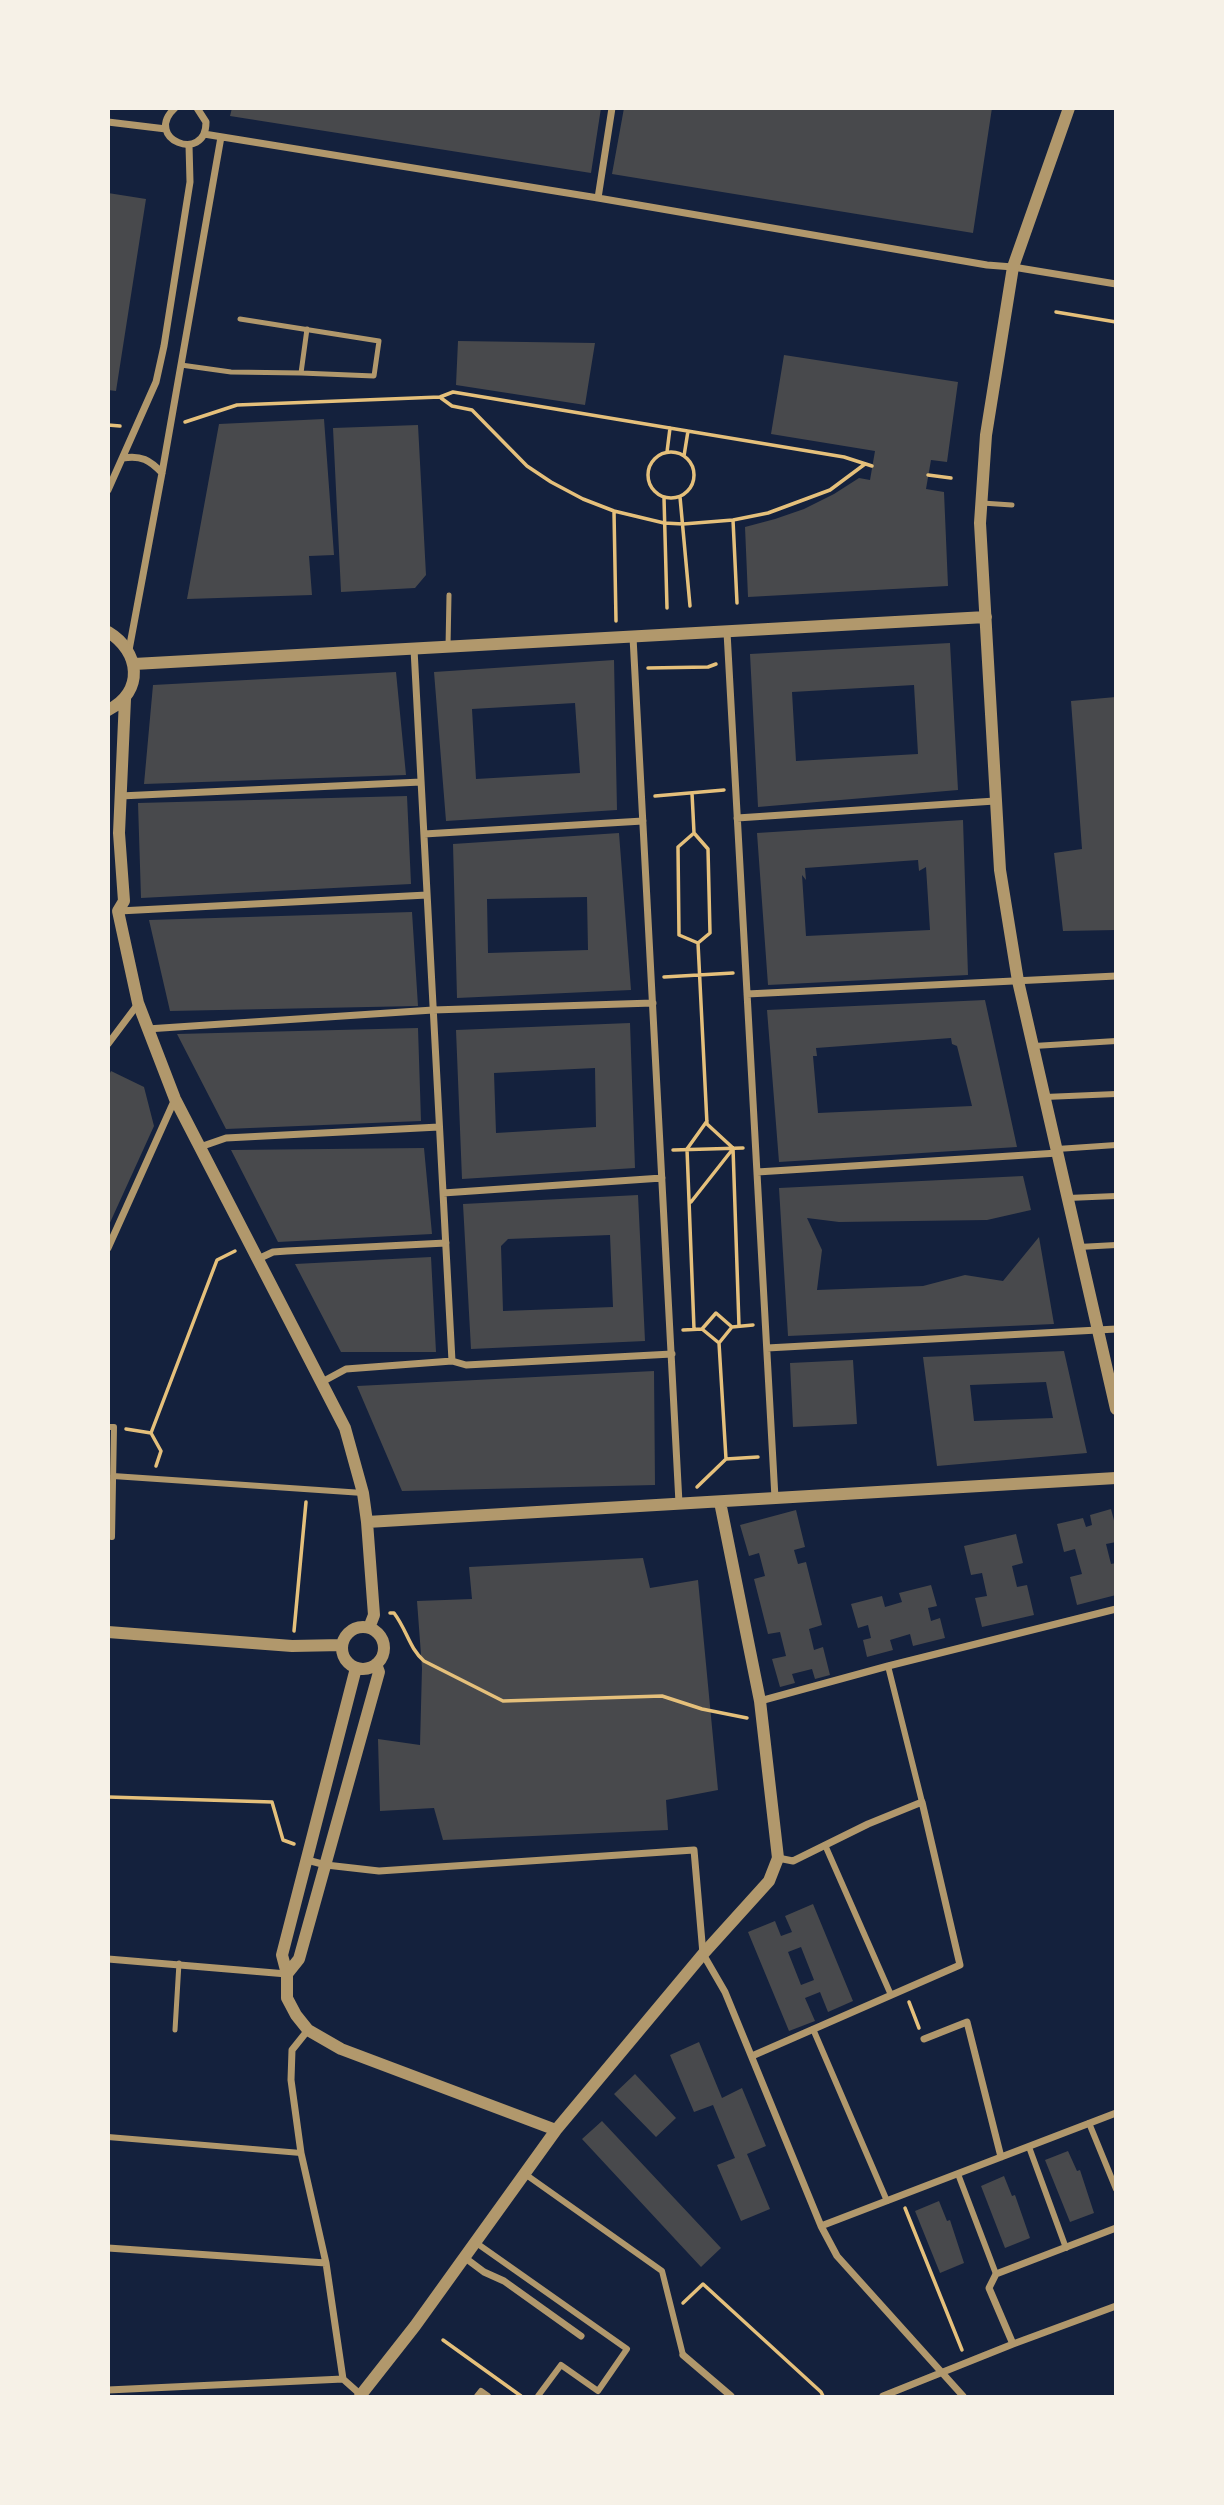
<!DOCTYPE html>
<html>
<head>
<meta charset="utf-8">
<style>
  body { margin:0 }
  #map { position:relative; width:1224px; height:2505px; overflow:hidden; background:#14213d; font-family:"PT Sans Narrow",sans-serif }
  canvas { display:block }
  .frame { position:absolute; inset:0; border:110px solid #f6f1e7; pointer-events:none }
</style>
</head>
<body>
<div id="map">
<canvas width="1224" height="2505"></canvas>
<div class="frame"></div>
</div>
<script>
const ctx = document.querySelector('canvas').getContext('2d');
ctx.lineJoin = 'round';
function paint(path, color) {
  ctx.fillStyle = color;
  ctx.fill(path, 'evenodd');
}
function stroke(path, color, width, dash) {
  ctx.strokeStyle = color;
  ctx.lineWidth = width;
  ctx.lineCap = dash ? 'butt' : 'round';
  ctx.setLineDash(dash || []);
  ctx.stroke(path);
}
const building = new Path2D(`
  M232,108H601L591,173L230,116Z
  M624,108H992L973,233L612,174Z
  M108,193L146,199L116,391L108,390Z
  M458,341L595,343L585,405L456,385Z
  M784,355L958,382L947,462L931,460L926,489L944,492L948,586L748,597L745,527L775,519L804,509L834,494L859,478L870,480L875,451L771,434Z
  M324,419L334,555L309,556L312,595L187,599L219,424Z
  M418,425L426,575L415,588L341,592L333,428Z
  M950,643L958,790L758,807L750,654ZM914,685L918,754L796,761L792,692Z
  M614,660L617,810L446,821L434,672ZM575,703L580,773L476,779L472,709Z
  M396,672L406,775L144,784L153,685Z
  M1116,697V930L1063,931L1054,853L1082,849L1071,701Z
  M407,796L411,884L141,898L138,803Z
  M963,820L968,975L768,985L757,833ZM918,860L919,871L926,867L930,930L806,936L802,875L806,880L805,868Z
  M619,833L631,990L457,998L453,844ZM587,897L588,950L488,953L487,899Z
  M412,912L418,1006L170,1011L149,920Z
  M985,1000L1017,1147L779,1162L767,1010ZM951,1038L952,1044L957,1046L972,1106L818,1113L813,1056H817L816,1048Z
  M630,1023L635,1168L462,1179L456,1030ZM595,1068L596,1127L496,1133L494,1073Z
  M418,1028L421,1121L226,1129L177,1034Z
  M111,1071L144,1087L154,1126L108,1227V1077Z
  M424,1148L432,1234L278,1242L231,1150Z
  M1023,1176L1031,1210L987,1220L839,1222L807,1218L822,1250L817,1290L923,1286L965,1275L1003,1281L1039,1237L1054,1324L788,1336L779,1188Z
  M638,1195L645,1341L471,1349L463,1204ZM610,1235L613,1307L503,1311L501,1246L508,1239Z
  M431,1257L436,1352H341L295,1264Z
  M1064,1351L1087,1453L937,1466L923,1357ZM1046,1382L1053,1418L974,1421L970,1385Z
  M853,1360L857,1424L793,1427L790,1363Z
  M654,1371L655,1485L402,1491L357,1386Z
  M1111,1509L1116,1528V1542L1106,1544L1111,1564L1116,1563V1595L1077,1605L1070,1577L1082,1574L1075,1549L1064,1552L1057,1524L1083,1518L1086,1527L1092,1525L1090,1515Z
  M796,1510L805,1547L794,1550L798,1564L806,1562L822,1625L809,1629L814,1650L823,1647L830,1675L815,1679L812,1669L792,1674L795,1683L780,1687L772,1659L786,1656L780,1632L768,1634L754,1579L765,1576L759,1553L749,1556L740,1525Z
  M1016,1534L1023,1563L1012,1566L1017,1587L1027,1585L1034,1615L982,1627L975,1598L987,1596L982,1573L971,1575L964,1546Z
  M643,1558L650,1588L698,1580L718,1790L666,1800L668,1830L443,1840L434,1808L380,1811L378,1739L420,1745L422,1668L417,1601L472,1599L469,1567Z
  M931,1585L937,1606L928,1608L931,1621L940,1618L945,1638L913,1646L910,1634L890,1640L893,1650L867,1657L863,1640L871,1638L868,1625L858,1628L851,1604L882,1596L885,1607L902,1602L899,1593Z
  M813,1904L853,2001L828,2012L820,1992L805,1998L815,2021L789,2031L748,1932L775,1921L781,1936L792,1932L785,1916ZM801,1947L814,1980L801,1985L788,1952Z
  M699,2042L722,2098L742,2088L766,2146L747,2154L770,2209L741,2221L717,2165L735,2158L727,2139L713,2105L694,2112L670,2055Z
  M635,2074L676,2118L656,2137L614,2094Z
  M602,2121L721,2248L701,2267L582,2139Z
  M1068,2151L1077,2171L1080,2170L1094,2213L1070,2222L1045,2160Z
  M1004,2176L1012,2196L1015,2195L1030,2238L1005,2248L981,2186Z
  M939,2201L947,2221L950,2220L964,2263L940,2273L915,2211Z`);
const path = new Path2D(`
  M1056,312L1116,322
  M441,398L452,406L472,410L527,466L551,482L583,499L614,511L664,523L683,524L733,520L768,513L830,490L865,464
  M185,422L237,405L440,397L453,392L844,457L872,466
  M108,425L120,426
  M667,452L670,428
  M648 475a23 23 0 1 1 46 0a23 23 0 1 1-46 0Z
  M684,456L688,431
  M928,475L951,478
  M680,497L690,606
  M664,498L667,608
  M614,512L616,621
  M733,520L737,603
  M648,668L708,667L716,664
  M692,793L694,833L708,849L710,933L698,943L679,935L678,847L694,833
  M655,796L724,790
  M698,943L707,1124L733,1148L739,1326
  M664,977L733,973
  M673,1150L743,1148
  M691,1202L732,1150
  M732,1327L719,1343L702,1329L716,1313L732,1327L753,1325
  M694,1329L687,1149L707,1121
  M683,1330L702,1329
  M719,1343L726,1459
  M126,1429L151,1433L217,1260L235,1251
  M151,1433L161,1451L156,1466
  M697,1487L726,1459L758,1457
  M390,1613H394C407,1630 409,1648 424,1661L503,1701L662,1696L702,1709L747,1718
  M294,1631L306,1502
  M108,1797L272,1802L283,1840L294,1844
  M909,2002L919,2028
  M905,2208L962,2350
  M683,2303L703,2284L821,2392L823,2396
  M443,2340L521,2396`);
const service = new Path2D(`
  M240,319L379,341L374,376L301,373L307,329
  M181,365L231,372L301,373
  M982,503L1012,505
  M448,647L449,595
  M175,2030L179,1963`);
const pedestrian = new Path2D(`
  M1034,1046L1116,1041
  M1045,1097L1116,1094
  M1057,1149L1116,1145
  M1068,1198L1116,1196
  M1079,1247L1116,1245
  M108,1427H114L112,1537L108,1536
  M113,1476L363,1493
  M888,1666L922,1802
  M825,1845L891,1995
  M813,2029L887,2201
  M1089,2123L1116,2189
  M108,2137L301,2153
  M1029,2147L1066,2248
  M525,2174L662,2271L683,2355
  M958,2174L996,2274
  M475,2242L627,2349L598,2391L561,2365L538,2396
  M477,2396L481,2391L488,2396`);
const minor = new Path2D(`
  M175,108C142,138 206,165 206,122L197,108
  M108,122L166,129
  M204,134L598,198L987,265L1013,267L1116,284
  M598,198L612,108
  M123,458C141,455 150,460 162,473
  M108,490L156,382L164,346L190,182L189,145
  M727,632L775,1498
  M633,637L679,1503
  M414,649L452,1361
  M129,650L162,473L221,137
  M120,796L421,782
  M737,818L995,801
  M424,834L643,821
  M119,911L427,895
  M747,994L1116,976
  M147,1029L433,1010L653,1003
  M108,1044L138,1004
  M200,1147L226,1138L439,1127
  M757,1172L1058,1153
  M443,1193L662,1178
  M108,1248L175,1099
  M258,1259L273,1252L287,1251L446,1243
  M767,1348L1116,1329
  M322,1382L346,1369L452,1361L466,1365L672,1354
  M760,1701L888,1666L1116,1609
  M307,1860L326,1865L379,1871L694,1850L703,1954L725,1992L821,2226L837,2256L963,2396
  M108,1959L287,1974
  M308,2030L292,2050L291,2080L301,2153L326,2263L343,2379L361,2395
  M924,2039L967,2022L1001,2157
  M752,2056L960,1965L922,1802L868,1824L793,1861L778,1858
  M821,2226L1116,2113
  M108,2248L326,2263
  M464,2257L484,2272L504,2281L581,2336
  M1013,2344L989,2288L996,2274L1116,2228
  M683,2355L731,2396
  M108,2390L343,2379
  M883,2396L1013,2344L1116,2306`);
const tertiary = new Path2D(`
  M1069,108L1013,267L986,435L980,523L1000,870L1018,981L1116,1409
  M108,632C140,651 145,692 108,710
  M134,664L986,617
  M125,699L119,833L124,901L118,911L138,1003L175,1099L345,1428L363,1493L367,1522L374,1615L369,1628
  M367,1522L1116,1478
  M342 1648a21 21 0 1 1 42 0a21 21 0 1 1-42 0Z
  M108,1632L292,1646L342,1645
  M356,1668L282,1955L287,1974V1998L296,2015L308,2030L341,2049L556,2130
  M287,1974L299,1959L379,1672L376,1664
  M360,2396L415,2326L556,2130L703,1954L769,1881L778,1858L760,1701L720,1502`);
paint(building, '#48494c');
stroke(path, '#e5c07b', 3.5);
stroke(service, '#b1986c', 5);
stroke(pedestrian, '#b1986c', 6);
stroke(minor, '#b1986c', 7);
stroke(tertiary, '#b1986c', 12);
</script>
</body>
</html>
